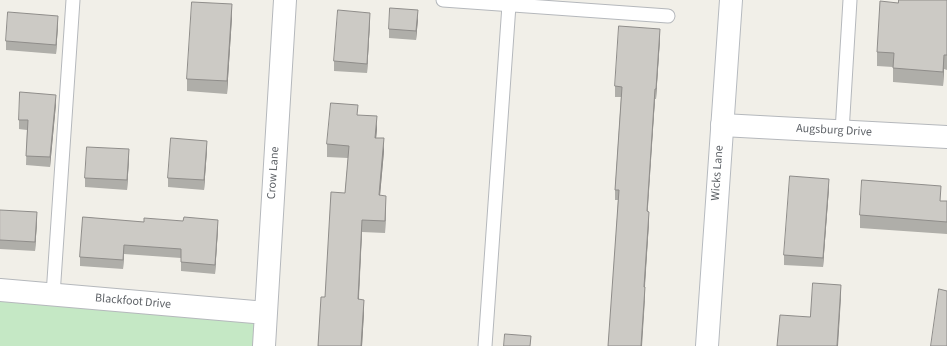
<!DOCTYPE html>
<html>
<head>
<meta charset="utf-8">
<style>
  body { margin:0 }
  canvas { display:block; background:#f1efe8 }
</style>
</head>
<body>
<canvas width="947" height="346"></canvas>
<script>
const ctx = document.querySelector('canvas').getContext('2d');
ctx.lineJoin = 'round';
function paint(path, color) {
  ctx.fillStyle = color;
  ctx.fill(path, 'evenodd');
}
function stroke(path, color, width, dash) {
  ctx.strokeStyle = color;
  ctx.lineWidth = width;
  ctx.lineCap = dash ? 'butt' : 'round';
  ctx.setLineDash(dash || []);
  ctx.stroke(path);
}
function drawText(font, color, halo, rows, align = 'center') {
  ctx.font = font + ' "Source Sans 3",sans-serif';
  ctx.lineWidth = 3.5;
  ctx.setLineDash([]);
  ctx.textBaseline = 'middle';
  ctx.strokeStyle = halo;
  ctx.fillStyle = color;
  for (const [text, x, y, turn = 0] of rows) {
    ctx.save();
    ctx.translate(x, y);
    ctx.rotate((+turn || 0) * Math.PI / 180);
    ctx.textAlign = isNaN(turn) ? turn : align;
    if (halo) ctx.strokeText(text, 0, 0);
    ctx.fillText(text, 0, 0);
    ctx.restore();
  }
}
const green = new Path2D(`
  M0,292L255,321L253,346H0Z`);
const service = new Path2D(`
  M443,0L668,16
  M842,132L850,0
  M53,295L73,0
  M485,346L509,5`);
const minor = new Path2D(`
  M722,125L947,137
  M0,290L266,313
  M264,346L285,0`);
const secondary = new Path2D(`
  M707,346L731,0`);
const wall = new Path2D(`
  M947,0V70L944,69L943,86L893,82V67L877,66V52L898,3Z
  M232,17L227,94L187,91V79Z
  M418,19L416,40L389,38V29Z
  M370,22L367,73L334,71V61Z
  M58,25L56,54L6,50V41Z
  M660,39L656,99H655L647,211L649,222L645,287V298L613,285L618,200H615V190L621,97H615V86Z
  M56,104L50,167L26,165L27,130L19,129V120Z
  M358,115L377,129L376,138L384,151L380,195L386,208L385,233L362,232L359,299L364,312L362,346H318L325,297L345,193L348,158L327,157V144Z
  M207,150L204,190L168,187V178Z
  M129,159L127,190L85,187V178Z
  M829,188L823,267L784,265V255Z
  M941,201H947V234L860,228V215Z
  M0,210L37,222L35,251L0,249Z
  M83,217L218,229L215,274L181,271V258L124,254L123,269L80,266V257Z`);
const shadedWall = new Path2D(`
  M232,4V17L227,94V81Z
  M418,10V19L416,40V31Z
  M370,13V22L367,73V64Z
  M58,16V25L56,54V45Z
  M660,29V39L656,99V89Z
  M944,55V69L943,86V72Z
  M655,89V99L647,222V211Z
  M56,95V104L50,167V157Z
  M377,116V129L375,150V138Z
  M384,138V151L379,207V195Z
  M207,141V150L204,190V180Z
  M129,149V159L127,190V180Z
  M829,179V188L823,267V258Z
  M386,196V208L385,233V221Z
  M37,212V222L35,251V242Z
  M649,212V222L644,298V287Z
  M218,220V229L215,274V265Z
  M362,220V232L358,312V299Z
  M124,245V254L123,269V260Z
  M841,285V297L838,346H837Z
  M645,287V298L642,346H641Z
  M364,300V312L362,346H361Z`);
const building = new Path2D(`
  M899,0H947V55H944L943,72L893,68L894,53L877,52L880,1L898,3Z
  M192,2L232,4L227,81L187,79Z
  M390,8L418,10L416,31L389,29Z
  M338,10L370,13L367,64L334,61Z
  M8,12L58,16L56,45L6,41Z
  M619,26L660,29L656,89H655L647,211L649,212L644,287H645L641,346H608L619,190H615L622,87L615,86Z
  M20,92L56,95L50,157L26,156L28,120H19Z
  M331,103L358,105L357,115L377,116L375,138H384L379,195L386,196L385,221L362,220L358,299L364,300L361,346H318L321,297H325L331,192L345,193L349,146L327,144Z
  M171,138L207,141L204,180L168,178Z
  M87,147L129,149L127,180L85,178Z
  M790,176L829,179L823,258L784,255Z
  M862,180L941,186L940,201H947V222L860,215Z
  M0,210L37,212L35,242L0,240Z
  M83,217L144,222V218L183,221L184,217L218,220L215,265L181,262V249L124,245L123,260L80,257Z
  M813,283L841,285L837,346H777L780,315L810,317Z
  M939,289L947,291V346H931Z
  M505,334L531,336L530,346H504Z`);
const streetNames = [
  ["Augsburg Drive",834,131,3],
  ["Crow Lane",274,173,-86],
  ["Wicks Lane",718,173,-86],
  ["Blackfoot Drive",133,302,5]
];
paint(green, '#c5e8c5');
stroke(service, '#b5b8bc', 15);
stroke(minor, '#b5b8bc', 24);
stroke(secondary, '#b6babf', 24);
stroke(service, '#fff', 13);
stroke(minor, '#fff', 22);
stroke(secondary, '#fff', 22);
paint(wall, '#afaea9');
paint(shadedWall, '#8f8d8a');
paint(building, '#cccac5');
stroke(building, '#8f8d8a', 1);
drawText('12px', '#5f6368', '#fff', streetNames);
</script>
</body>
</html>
